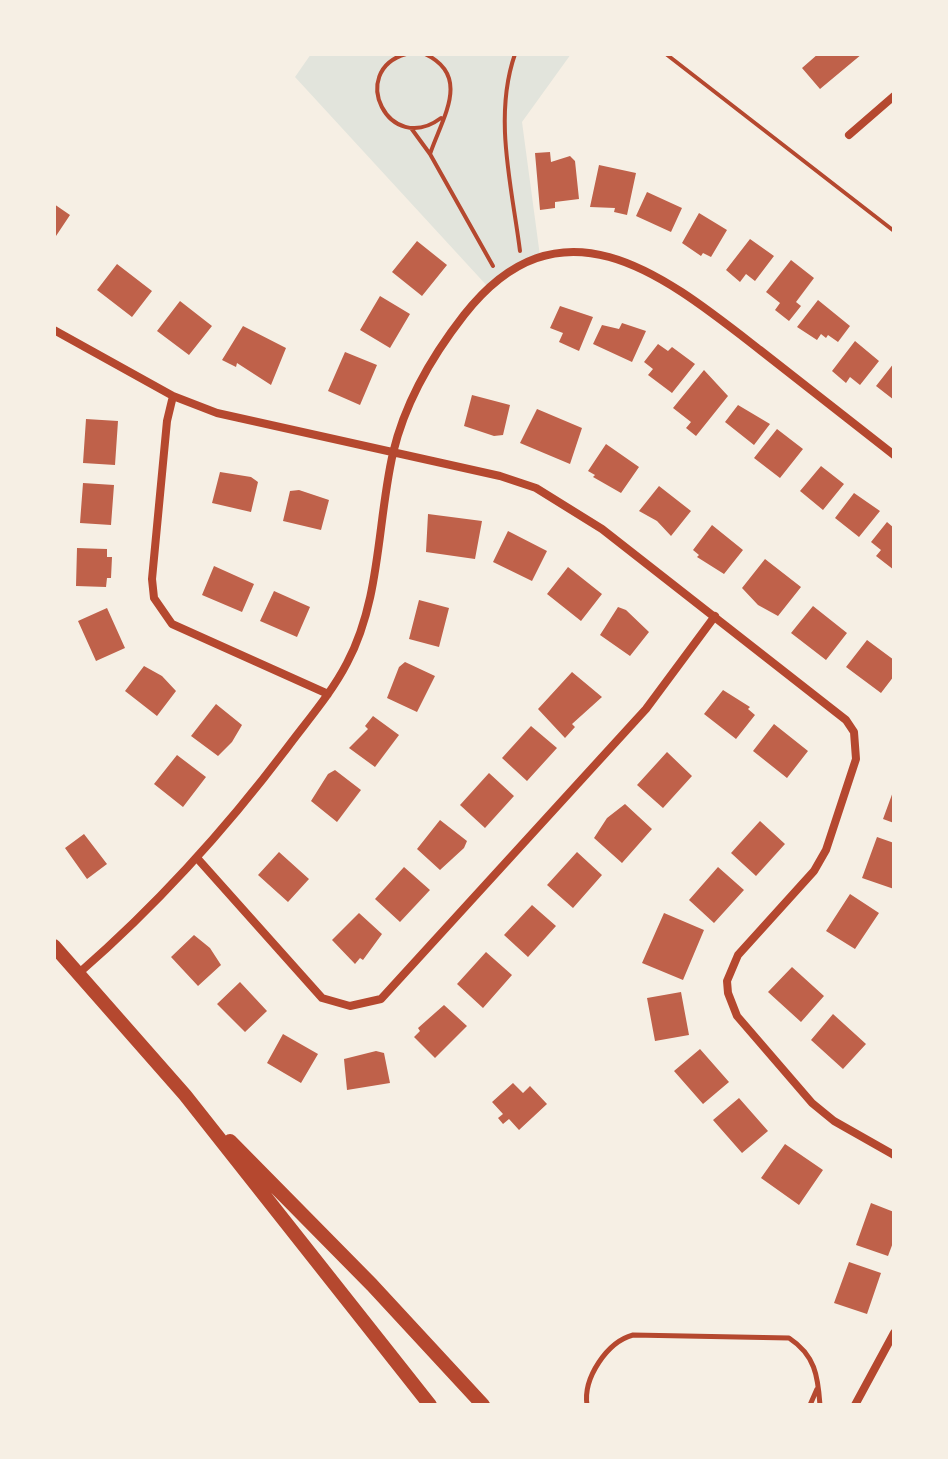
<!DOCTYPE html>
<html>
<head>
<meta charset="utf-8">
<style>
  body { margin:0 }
  #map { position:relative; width:948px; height:1459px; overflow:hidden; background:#f6efe4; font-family:"Noto Sans",sans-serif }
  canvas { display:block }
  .frame { position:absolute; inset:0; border:56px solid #f6efe4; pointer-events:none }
</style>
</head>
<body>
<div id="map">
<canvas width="948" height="1459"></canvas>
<div class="frame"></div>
</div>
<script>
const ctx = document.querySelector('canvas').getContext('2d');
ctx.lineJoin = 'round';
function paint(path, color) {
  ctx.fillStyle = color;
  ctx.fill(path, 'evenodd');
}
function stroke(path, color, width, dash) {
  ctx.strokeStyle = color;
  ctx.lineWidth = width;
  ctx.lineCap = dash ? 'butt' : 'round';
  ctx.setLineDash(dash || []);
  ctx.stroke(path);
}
const green = new Path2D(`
  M311,54H571L522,122L540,256L489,288L295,77Z`);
const building = new Path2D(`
  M818,54H862L820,89L802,68Z
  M550,152L551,162L570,156L575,161L579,199L555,202V208L540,210L535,153Z
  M599,165L636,173L627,215L614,212L615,208L590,207Z
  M647,192L682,208L671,232L636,216Z
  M54,204L70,215L54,239Z
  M699,213L727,230L711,257L703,253L701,256L682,243Z
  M750,239L774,256L755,281L746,274L740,282L726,270Z
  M417,241L447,265L422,296L392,272Z
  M791,260L814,278L796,302L801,306L789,321L775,310L780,303L766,292Z
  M117,264L152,291L132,317L97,290Z
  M380,296L410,314L390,348L360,330Z
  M818,300L850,326L838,342L828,335L826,338L821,334L817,340L797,327Z
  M180,301L212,326L189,355L157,331Z
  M560,306L593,317L579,351L559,342L563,333L550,328Z
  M622,323L646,331L632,362L593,344L602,325L619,329Z
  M243,326L286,348L271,385L237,363L236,367L222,360Z
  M855,341L879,361L860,385L850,377L846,383L832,371Z
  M658,344L668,351L672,347L695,364L672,393L648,375L653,369L644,362Z
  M345,352L377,365L360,405L328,391Z
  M894,363V400L876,386Z
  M704,370L728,396L696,436L686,428L691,422L673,408Z
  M472,395L510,405L503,435L494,436L464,426Z
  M738,405L770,424L754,445L725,422Z
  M537,409L582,428L570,464L520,443Z
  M86,419L118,421L115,465L83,463Z
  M777,429L803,449L780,478L754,458Z
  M606,444L639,467L621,493L593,477L595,475L588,471Z
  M821,466L844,484L823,510L800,491Z
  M220,472L251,477L258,482L251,512L212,503Z
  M83,483L114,485L111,525L80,523Z
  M659,486L691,511L671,536L657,521L639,511Z
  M299,490L329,500L321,530L283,521L290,491Z
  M854,493L880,511L859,537L835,518Z
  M428,514L482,521L475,559L426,552Z
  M887,522L894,528V570L876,556L881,550L871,542Z
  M712,525L743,550L724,574L697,557L699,555L693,550Z
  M508,531L547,551L532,581L493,562Z
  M77,548L107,549V557H112L111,578H107L106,587L76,586Z
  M765,559L801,587L778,616L758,605L742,588Z
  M214,566L254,584L242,612L202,595Z
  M568,567L602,594L581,621L547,594Z
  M274,591L310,607L297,637L260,621Z
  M419,600L449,608L439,647L409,639Z
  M813,606L847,633L826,660L791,633Z
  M618,607L626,610L649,632L630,656L600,635Z
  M107,608L125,648L96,661L78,621Z
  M867,640L894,660V676L881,693L846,667Z
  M405,662L435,676L417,712L387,698L399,667Z
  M144,666L162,676L176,691L157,716L125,691Z
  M572,672L602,697L572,724L575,727L565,738L538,709Z
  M723,690L750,707L748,709L755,715L736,739L704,714Z
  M216,704L242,725L232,742L218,756L191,736Z
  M373,716L399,735L375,767L349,748L368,729L365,726Z
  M774,724L808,751L787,778L753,751Z
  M531,726L557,748L527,781L502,758Z
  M667,752L692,776L663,808L637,785Z
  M177,755L206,777L183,807L154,784Z
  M335,770L361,790L337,822L311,801L328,774Z
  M489,773L514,796L485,828L460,805Z
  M894,789V823L883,819Z
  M625,804L652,829L622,863L594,838L607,818Z
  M440,820L467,841L464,848L440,870L417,849Z
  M760,821L785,844L756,876L731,853Z
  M84,834L107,864L87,879L65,848Z
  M877,837L894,843V889L862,878Z
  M279,852L309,879L288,902L258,875Z
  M577,852L602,875L573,908L547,885Z
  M404,867L430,890L400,922L375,899Z
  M718,867L744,890L714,923L689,900Z
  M850,894L879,913L855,949L826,931Z
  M532,905L556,926L528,957L504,935Z
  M359,913L382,934L363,960L360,958L355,964L332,940Z
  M664,913L704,930L683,980L642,963Z
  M194,935L210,948L221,965L198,986L171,957Z
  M486,952L512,975L483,1008L457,984Z
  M792,967L824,996L801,1022L768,992Z
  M240,982L267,1011L245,1032L217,1004Z
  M681,992L689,1035L655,1041L647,998Z
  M444,1005L467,1026L435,1058L414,1037L420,1031L418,1028Z
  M833,1014L866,1044L843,1069L811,1040Z
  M283,1034L318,1054L301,1083L267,1063Z
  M700,1049L729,1082L703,1104L674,1071Z
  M376,1051L384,1053L390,1083L347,1090L344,1059Z
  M513,1083L523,1093L530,1086L547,1104L519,1130L509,1119L503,1124L498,1118L503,1114L492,1102Z
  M739,1098L768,1131L742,1153L713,1120Z
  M785,1144L823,1170L799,1205L761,1178Z
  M871,1203L894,1212V1240L888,1256L856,1245Z
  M849,1262L881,1273L867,1314L834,1303Z`);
const path = new Path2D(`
  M406,54C347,71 389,157 441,118
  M425,54C472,76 442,118 430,154L493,266
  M515,54C493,117 512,187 520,251
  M666,54L894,231
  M411,128L430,154`);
const service = new Path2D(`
  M587,1405C583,1378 607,1342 633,1335L789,1338C815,1355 818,1376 820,1405
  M810,1405L817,1389`);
const minor = new Path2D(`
  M849,135L894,96
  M54,330L173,396L217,413L500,476L536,488L602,529L846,720L854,732L856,759L826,850L814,871L738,955L727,981L728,993L737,1016L812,1103L834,1121L894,1155
  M173,396L167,421L152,579L154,598L172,624L328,694
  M197,858L322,998L350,1006L381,999L646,709L715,616
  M79,973C156,906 225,830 287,748C307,721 331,694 347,663C381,599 377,523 393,453C405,402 432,356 464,315C562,190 666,277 760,350C805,385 849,420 894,455
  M855,1405L894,1333`);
const secondary = new Path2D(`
  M54,946L185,1095L430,1405
  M230,1141L372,1285L483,1405`);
paint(green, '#e2e4dc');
paint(building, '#bf614a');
stroke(path, '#b5482f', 4);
stroke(service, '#b5482f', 5);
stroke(minor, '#b5482f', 8);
stroke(secondary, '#b5482f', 14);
</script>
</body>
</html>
